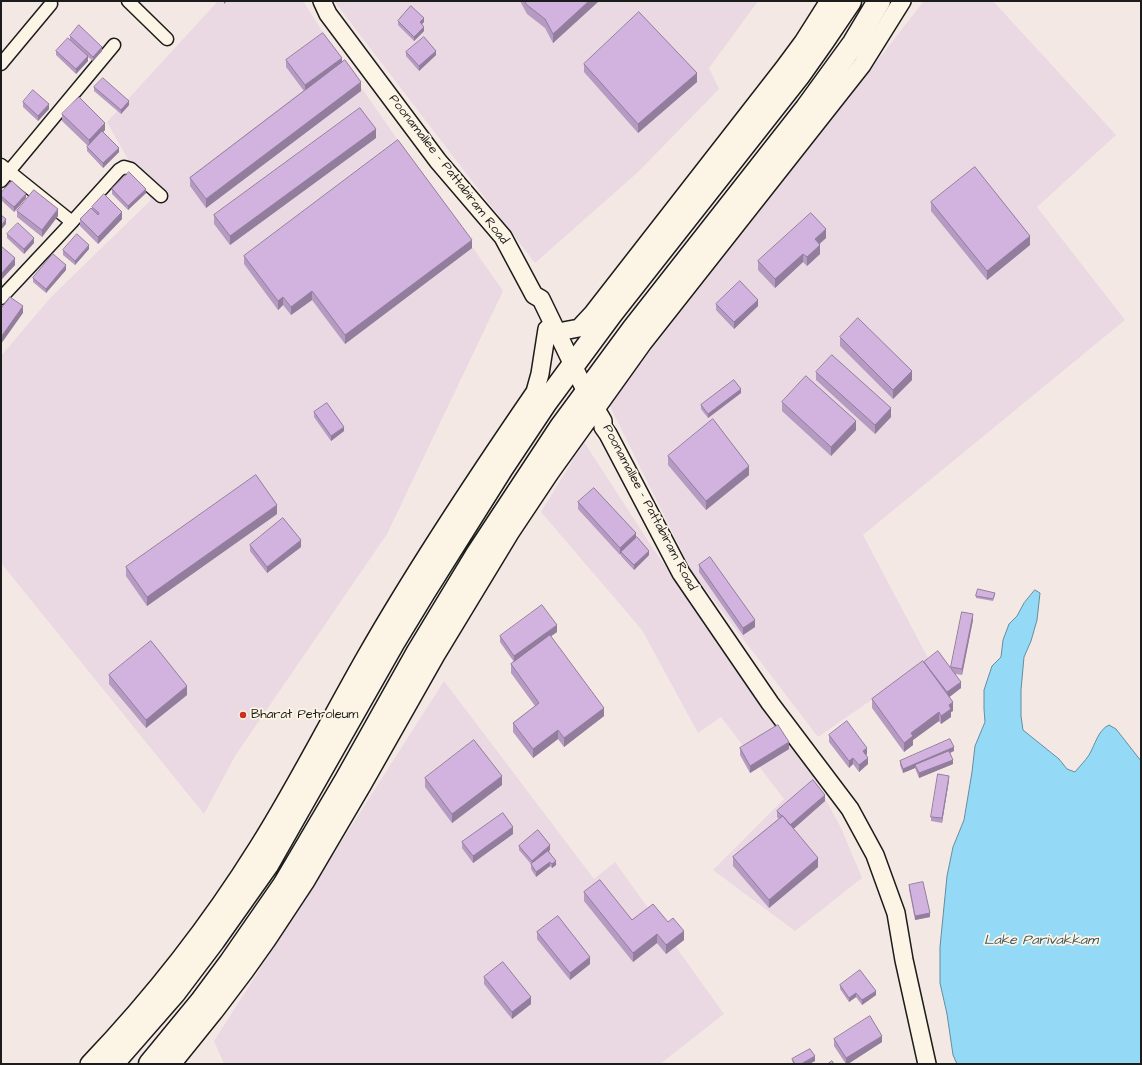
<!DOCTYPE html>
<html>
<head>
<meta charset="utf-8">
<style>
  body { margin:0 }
  #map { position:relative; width:1142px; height:1065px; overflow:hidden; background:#f4e8e4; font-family:"Architects Daughter",sans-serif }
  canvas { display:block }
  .frame { position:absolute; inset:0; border:2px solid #1c1c1c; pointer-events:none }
</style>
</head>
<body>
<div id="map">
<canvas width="1142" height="1065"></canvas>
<div class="frame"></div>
</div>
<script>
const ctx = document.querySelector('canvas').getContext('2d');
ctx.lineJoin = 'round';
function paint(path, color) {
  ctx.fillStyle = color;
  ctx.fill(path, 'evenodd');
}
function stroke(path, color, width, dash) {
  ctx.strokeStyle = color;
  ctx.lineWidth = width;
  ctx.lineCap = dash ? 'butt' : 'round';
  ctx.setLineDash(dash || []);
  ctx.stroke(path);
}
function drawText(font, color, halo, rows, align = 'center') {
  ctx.font = font + ' "Architects Daughter",sans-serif';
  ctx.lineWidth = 3.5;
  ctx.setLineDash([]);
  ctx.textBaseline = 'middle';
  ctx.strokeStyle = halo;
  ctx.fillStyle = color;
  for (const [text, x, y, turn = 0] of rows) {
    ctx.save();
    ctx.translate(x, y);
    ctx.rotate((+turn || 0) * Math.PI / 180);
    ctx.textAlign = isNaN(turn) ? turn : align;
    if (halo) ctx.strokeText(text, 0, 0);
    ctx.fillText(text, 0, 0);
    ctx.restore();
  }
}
const built = new Path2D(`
  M218,1H303L326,37L503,291L387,534L235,756L204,814L1,563V356L51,297L151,200L107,122Z
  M334,1H758L709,68L719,89L637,173L535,263Z
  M924,1H993L1116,135L1037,207L1125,320L863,535L929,660L818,737L692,572L609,404Z
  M584,442L654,550L813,776L841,828L862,878L795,931L713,870L784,799L721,717L698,733L642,630L541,512Z
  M444,681L594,879L615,862L724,1014L660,1064H224L214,1041Z`);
const water = new Path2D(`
  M1035,590L1040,593L1037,620L1031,641L1024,657L1021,690V716L1023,730L1059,759L1067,769L1075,772C1079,767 1085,761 1089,755C1095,745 1098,730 1109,725L1116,729L1141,761V1064H957L953,1055L947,1014L940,983V947L947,876L953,847L964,820L972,772L975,746L985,722L984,709V690L992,666L1001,657L1003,640L1009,624L1017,616L1024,603Z`);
const street = new Path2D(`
  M128,1L167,39
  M1,64L51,4
  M1,165L72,222
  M1,181L114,45
  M1,298L72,222L119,170L124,167L131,169L161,196`);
const secondary = new Path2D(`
  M322,1L328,14L438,161L503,237L534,295L541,299L586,392L603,421V427L608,434L681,573L770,703L850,809L875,855L896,913L904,960L927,1064
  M558,332L579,328L593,313L783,69L803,42L829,1
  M89,1064C152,998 210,924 258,847C297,785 330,719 366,656C418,565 476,478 535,392L540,374L547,329
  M172,1064L214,1012L245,971L267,940L306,881L363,784L436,655L510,533L550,473L643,343L862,65L902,1`);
const highway = new Path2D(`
  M112,1064L174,993L214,940L267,865L393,643L424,592L502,468L546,402L611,314L799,75L823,41L850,1
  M150,1064L201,1002L230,963L284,885L346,780L418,652L478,553L561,427L634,328L806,109L854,43L879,1`);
const wall = new Path2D(`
  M520,1H599L553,43L545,28L527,14Z
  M398,21L424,22L422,24L424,31L414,41L398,25Z
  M70,36L102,51L93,61L88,57V61L76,74L56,55V51L70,39Z
  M406,52L436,55L419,71L406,56Z
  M286,60L342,63L361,91L206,208L190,186V178L304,91L286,67Z
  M584,64L697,82L638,133L584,72Z
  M94,87L129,105L121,114L94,91Z
  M23,102L49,109L38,121L23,107Z
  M62,114L105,130L103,132L119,152L103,168L87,151V147L88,146L62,121Z
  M376,138L230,245L214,224V215Z
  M112,189L146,193L128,210L112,194Z
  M1,193L26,198L14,212L1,200Z
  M931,202L1030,245L987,280L931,211Z
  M92,207L122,219L98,244L80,226V219L92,210Z
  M17,211L58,216L42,237L17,217Z
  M7,234L34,243L24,254L7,238Z
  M826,238L819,244L820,254L807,266L803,262L775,288L758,270V261Z
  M1,246L15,265L2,279L1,278Z
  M472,248L345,344L312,300L291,315L283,305L278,310L244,264V256Z
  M89,249L75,265L63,255V250Z
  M66,270L46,293L33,282V278Z
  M716,304L758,306L734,329L716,310Z
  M840,337L912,380L893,399L840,346Z
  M816,372L891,417L875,434L816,380Z
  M741,393L708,418L701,409V405Z
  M782,402L856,430L831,456L782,411Z
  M314,412L344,431L331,441L314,417Z
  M668,456L749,475L706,510L668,465Z
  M578,502L636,538L649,555L634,570L621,556V553L620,555L578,509Z
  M277,514L147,606L126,576V567Z
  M250,545L301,547L267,573L250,551Z
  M699,565L755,627L743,635L699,572Z
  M995,595L993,601L976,598V596Z
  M973,620L962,675L955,674L961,688L949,697L953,711L951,712V717L941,724L939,721L913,740V745L904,752L872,708V699L924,662L951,669V667Z
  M557,632L551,636L604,716L564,747L558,739L533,758L513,732V723L535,706L511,673V664L514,662L500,642V636Z
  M109,675L187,695L146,728L109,684Z
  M829,735L867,754L866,755L868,764L859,772L853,764L849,768L829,742Z
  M740,748L789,749L750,773L740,755Z
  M954,751L950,753L953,764L919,778L915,768L903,773L900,765V761Z
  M425,778L502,785L452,823L425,787Z
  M949,780L942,823L931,821V817Z
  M825,801L793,829L818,867L769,908L733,866V857L779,819L777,817V811Z
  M513,834L473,863L462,848V842Z
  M519,846L550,850L549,851L556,865L552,868L550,866L536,877L531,869V864L519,850Z
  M909,885L930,917L915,920L909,889Z
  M584,892L632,920L668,922L684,940L666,954L657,943L633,962L584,901Z
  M537,932L590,964L570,980L537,939Z
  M484,977L531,1004L512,1019L484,984Z
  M840,985L876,995L862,1005L856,997L849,1002L840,989Z
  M834,1039L882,1042L848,1064H846L834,1046Z
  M792,1059L815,1061L809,1064H793Z`);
const shadedWall = new Path2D(`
  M224,1H227L224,4Z
  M589,1H599L553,43V34Z
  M424,18V22L420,26V22Z
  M424,27V31L414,41V37Z
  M102,47V51L93,61V57Z
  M436,51V55L419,71V66Z
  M88,56V61L76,74V69Z
  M342,58V65L305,92V85Z
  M697,73V82L638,133V124Z
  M361,82V91L206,208V199Z
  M129,101V105L121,114V110Z
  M49,104V109L38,121V116Z
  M105,123V130L89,147V140Z
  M376,129V138L230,245V236Z
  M119,148V152L103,168V163Z
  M146,189V193L128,210V206Z
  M26,194V198L14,212V207Z
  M58,209V216L42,237V230Z
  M122,212V219L98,244V237Z
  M6,219V224L1,230V226Z
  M826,229V238L815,248V239Z
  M1030,236V245L987,280V271Z
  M34,238V243L24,254V249Z
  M472,240V248L345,344V335Z
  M89,245V249L75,265V261Z
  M820,245V254L807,266V257Z
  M803,254V262L775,288V279Z
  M15,258V265L2,279V273Z
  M66,265V270L46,293V289Z
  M312,291V300L291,315V307Z
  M283,297V305L278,310V301Z
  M758,300V306L734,329V322Z
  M23,306V313L1,344V337Z
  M912,371V380L893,399V390Z
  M741,389V393L708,418V414Z
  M891,408V417L875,434V425Z
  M856,421V430L831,456V447Z
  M344,427V431L331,441V436Z
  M749,466V475L706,510V501Z
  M277,505V514L147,606V597Z
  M636,533V540L621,552V553L620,555V548Z
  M301,540V547L267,573V567Z
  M649,551V555L634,570V565Z
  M973,614V620L962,675V669Z
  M755,620V627L743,635V628Z
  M557,625V632L514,663V656Z
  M961,682V688L947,699V692Z
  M187,686V695L146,728V720Z
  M953,702V711L951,712V717L941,724V716L949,705Z
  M604,708V716L564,747V738Z
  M939,712V721L913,740V745L904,752V743L911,733Z
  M558,730V739L533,758V749Z
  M789,742V749L750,773V766Z
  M954,747V751L917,767L915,765V768L903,773V769Z
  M867,748V754L863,757V751Z
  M853,758V764L849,768V761Z
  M868,758V764L859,772V765Z
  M953,760V764L919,778V773Z
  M502,776V785L452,823V814Z
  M949,776V780L942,823V818Z
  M825,795V801L790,832V825Z
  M513,827V834L473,863V856Z
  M550,845V850L532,865V861Z
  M818,858V867L769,908V900Z
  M556,861V865L552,868V864Z
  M550,862V866L536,877V872Z
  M930,913V917L915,920V916Z
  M684,931V940L666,954V945Z
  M657,934V943L633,962V953Z
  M590,957V964L570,980V973Z
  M876,991V995L862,1005V1000Z
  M856,993V997L849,1002V998Z
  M531,997V1004L512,1019V1012Z
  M882,1036V1042L848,1064H846V1058Z
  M815,1056V1061L809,1064H801Z`);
const building = new Path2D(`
  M525,1H589L553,34L545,19L527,5Z
  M411,6L424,18L420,22L424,27L414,37L398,21Z
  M639,12L697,73L638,124L584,64Z
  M79,25L102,47L93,57L70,36Z
  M323,33L342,58L305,85L286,60Z
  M424,37L436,51L419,66L406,52Z
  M68,38L88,56L76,69L56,51Z
  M345,60L361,82L206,199L190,178Z
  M103,78L129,101L121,110L94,87Z
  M33,90L49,104L38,116L23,102Z
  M79,97L105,123L89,140L62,114Z
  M360,108L376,129L230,236L214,215Z
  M102,131L119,148L103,163L87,147Z
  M398,140L472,240L345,335L312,291L291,307L283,297L278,301L244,256Z
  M975,167L1030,236L987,271L931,202Z
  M129,172L146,189L128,206L112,189Z
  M12,181L26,194L14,207L1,196V193Z
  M34,190L58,209L42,230L17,211Z
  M104,194L122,212L98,237L80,219L91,208L98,215L99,213L92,207Z
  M811,213L826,229L815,239L820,245L807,257L803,254L775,279L758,261Z
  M1,215L6,219L1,226Z
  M18,223L34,238L24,249L7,234Z
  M77,234L89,245L75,261L63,250Z
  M1,246L15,258L2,273L1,272Z
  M53,254L66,265L46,289L33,278Z
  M740,281L758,300L734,322L716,304Z
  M10,297L23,306L1,337V309Z
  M858,318L912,371L893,390L840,337Z
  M832,355L891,408L875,425L816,372Z
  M806,376L856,421L831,447L782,402Z
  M734,380L741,389L708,414L701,405Z
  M327,403L344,427L331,436L314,412Z
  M713,419L749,466L706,501L668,456Z
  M256,475L277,505L147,597L126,567Z
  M594,488L636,533L620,548L578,502Z
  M283,518L301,540L267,567L250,545Z
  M637,537L649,551L634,565L621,552Z
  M710,557L755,620L743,628L699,565Z
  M978,589L995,593L993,599L976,596Z
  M542,605L557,625L514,656L500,636Z
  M962,612L973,614L962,669L951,667Z
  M550,635L604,708L564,738L558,730L533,749L513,723L539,703L511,664Z
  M151,641L187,686L146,720L109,675Z
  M938,651L961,682L947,692L924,662Z
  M923,661L953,702L949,705L951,709L941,716L939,712L911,733L913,736L904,743L872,699Z
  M847,721L867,748L863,751L868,758L859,765L853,758L849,761L829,735Z
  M778,725L789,742L750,766L740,748Z
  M950,739L954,747L903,769L900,761Z
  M474,740L502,776L452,814L425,778Z
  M949,751L953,760L919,773L915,765Z
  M938,774L949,776L942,818L931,817Z
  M813,780L825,795L790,825L783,816H782L777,811Z
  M503,813L513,827L473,856L462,842Z
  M783,816L818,858L769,900L733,857Z
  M538,830L550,845L532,861L519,846Z
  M548,851L556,861L552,864L550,862L536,872L531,864Z
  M600,880L632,920L653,904L668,922L673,918L684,931L666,945L657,934L633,953L584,892Z
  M923,882L930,913L915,916L909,885Z
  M558,916L590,957L570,973L537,932Z
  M503,962L531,997L512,1012L484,977Z
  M860,970L876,991L862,1000L856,993L849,998L840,985Z
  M870,1016L882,1036L846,1058L834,1039Z
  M810,1049L815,1056L801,1064H795L792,1059Z
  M832,1061L834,1064H828Z`);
const markers = [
  [243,715,4,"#c8321e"]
];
const streetNames = [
  ["Poonamallee - Pattabiram Road",448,170,52],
  ["Poonamallee - Pattabiram Road",649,508,62]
];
const poiNames = [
  ["Bharat Petroleum",251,715]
];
const waterNames = [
  ["Lake Parivakkam",1041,941]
];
paint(built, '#ead8e3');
paint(water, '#94d9f6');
stroke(water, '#648d9f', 1);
stroke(street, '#1c1c1c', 15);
stroke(secondary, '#1c1c1c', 20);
stroke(highway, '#1c1c1c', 25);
stroke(street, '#fcf5e5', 12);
stroke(secondary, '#fcf5e5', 17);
stroke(highway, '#fcf5e5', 22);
paint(wall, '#b59ac1');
paint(shadedWall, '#937d9d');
paint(building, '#d2b3e0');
stroke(building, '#937d9d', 1);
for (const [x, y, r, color] of markers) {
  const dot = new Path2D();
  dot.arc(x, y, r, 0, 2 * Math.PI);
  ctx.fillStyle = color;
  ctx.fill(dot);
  stroke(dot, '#fcf5e5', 1.5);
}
drawText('13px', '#1c1c1c', '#fcf5e5', streetNames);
drawText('13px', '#1c1c1c', '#fcf5e5', poiNames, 'left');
drawText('italic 14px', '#40555d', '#fcf5e5', waterNames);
</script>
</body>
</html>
